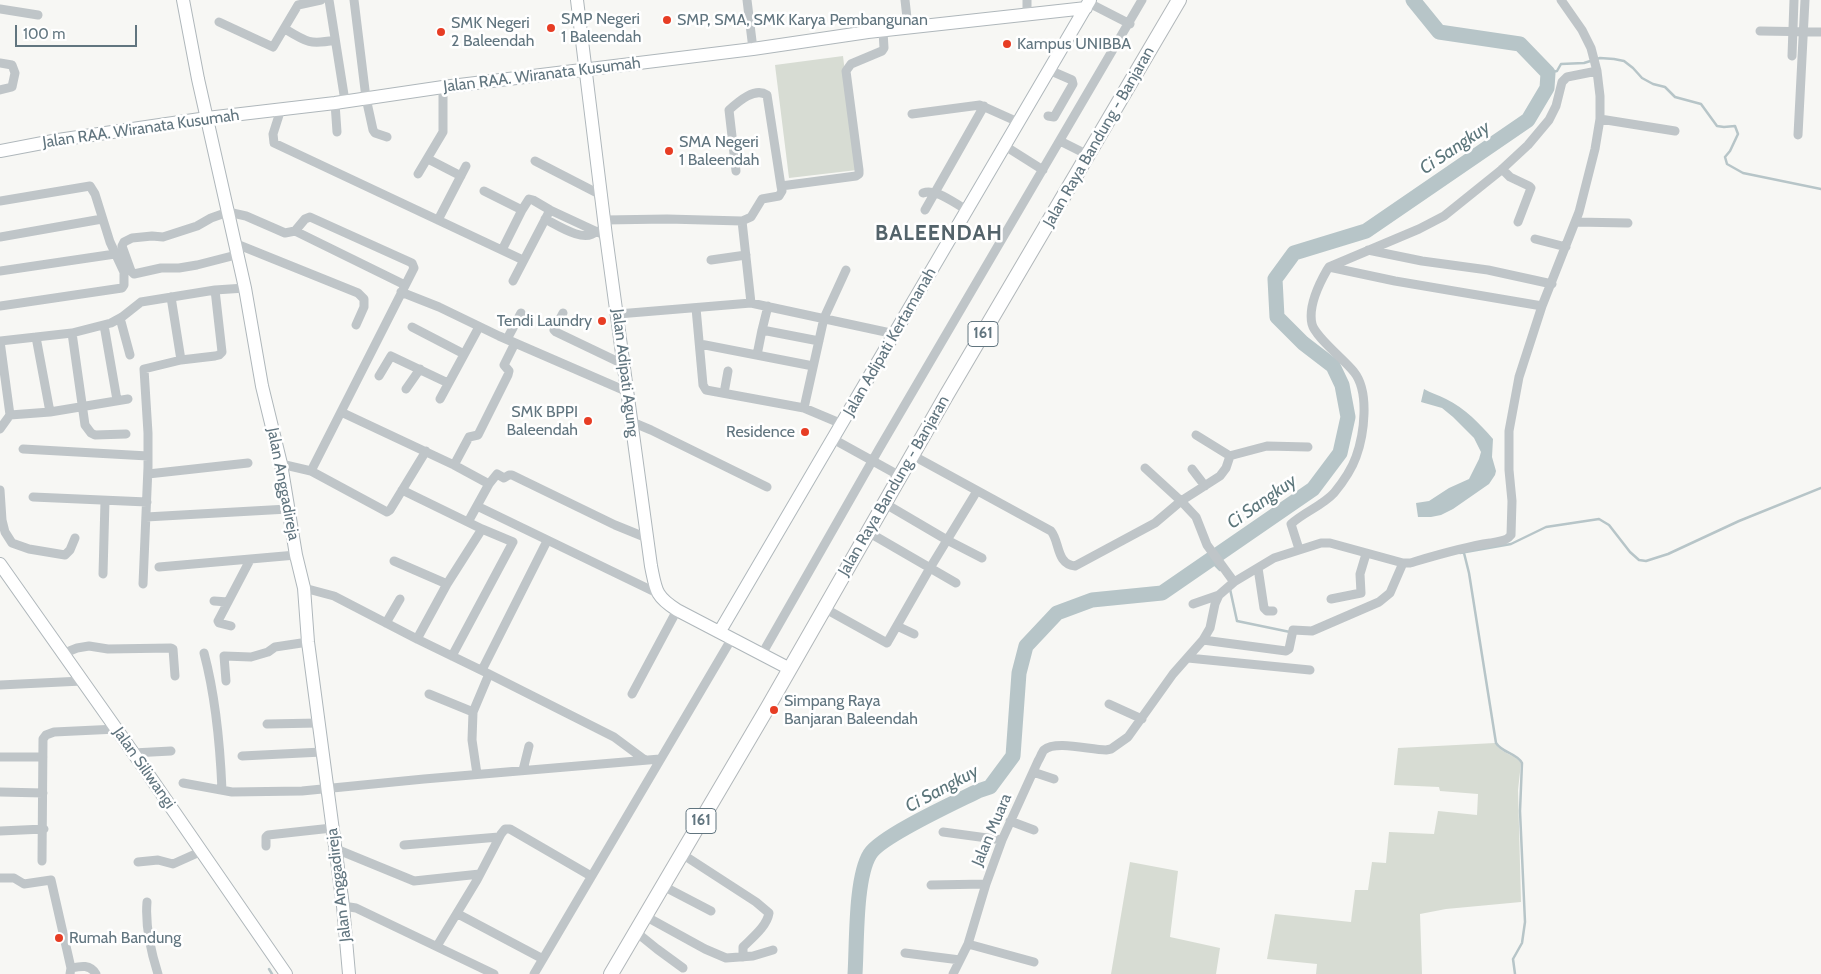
<!DOCTYPE html>
<html>
<head>
<meta charset="utf-8">
<style>
  body { margin:0 }
  #map { position:relative; width:1821px; height:974px; overflow:hidden; background:#f7f7f4; font-family:Cabin,sans-serif }
  canvas { display:block }
  .scale { position:absolute; left:15px; top:25px; width:122px; height:22px; box-sizing:border-box; border:2px solid #61757f; border-top:0; padding-left:6px; font-size:15px; line-height:18px; white-space:nowrap; color:#61757f; -webkit-text-stroke:4px #fff; paint-order:stroke }
</style>
</head>
<body>
<div id="map">
<canvas width="1821" height="974"></canvas>
<div class="scale">100 m</div>
</div>
<script>
const ctx = document.querySelector('canvas').getContext('2d');
ctx.lineJoin = 'round';
function paint(path, color) {
  ctx.fillStyle = color;
  ctx.fill(path, 'evenodd');
}
function stroke(path, color, width, dash) {
  ctx.strokeStyle = color;
  ctx.lineWidth = width;
  ctx.lineCap = dash ? 'butt' : 'round';
  ctx.setLineDash(dash || []);
  ctx.stroke(path);
}
function drawText(font, color, halo, rows, align = 'center') {
  ctx.font = font + ' Cabin,sans-serif';
  ctx.lineWidth = 5;
  ctx.setLineDash([]);
  ctx.textBaseline = 'middle';
  ctx.strokeStyle = halo;
  ctx.fillStyle = color;
  for (const [text, x, y, turn = 0] of rows) {
    ctx.save();
    ctx.translate(x, y);
    ctx.rotate((+turn || 0) * Math.PI / 180);
    ctx.textAlign = isNaN(turn) ? turn : align;
    if (halo) ctx.strokeText(text, 0, 0);
    ctx.fillText(text, 0, 0);
    ctx.restore();
  }
}
const green = new Path2D(`
  M843,56L857,170L789,178L775,65Z
  M1495,743C1501,754 1515,754 1521,763L1518,790L1521,902L1446,909L1420,914L1422,974H1316L1317,964L1267,959L1275,914L1351,922L1355,890H1368L1372,862L1386,863L1389,832L1434,834L1438,811L1477,815L1478,794L1440,791L1439,787L1394,785L1398,748Z
  M1130,862L1178,871L1170,937L1220,948L1216,974H1111Z`);
const water = new Path2D(`
  M1424,389C1431,393 1438,395 1446,399C1465,408 1480,424 1493,439L1492,457L1496,471L1495,475L1489,484L1453,509L1441,515L1431,517H1418L1416,503L1429,501L1449,488L1469,479L1479,459L1481,452L1474,438L1453,417L1442,408L1421,402Z`);
const stream = new Path2D(`
  M1548,73L1557,71L1561,64L1584,63L1600,58L1614,59L1624,61L1633,68L1642,78L1653,84L1665,87L1675,97L1701,104L1717,126L1724,127L1735,126L1738,134L1730,151L1725,157L1727,164L1743,173L1821,189
  M1460,553L1511,544L1546,527L1599,519L1609,525L1630,552L1639,560L1646,561L1668,554L1739,521L1821,488
  M1464,553L1469,573L1496,743C1502,753 1517,753 1522,763L1520,811L1525,922L1522,943L1513,959L1515,974
  M1210,560L1220,570
  M1230,589L1237,621L1290,632
  M269,969L272,974`);
const river = new Path2D(`
  M855,974C857,944 855,878 870,854C881,836 956,802 978,791L990,787L1013,756L1019,673L1026,646L1057,613L1092,600L1162,593L1313,489L1340,453L1348,417L1342,385L1333,366L1303,343L1277,317L1275,279L1294,253L1366,231L1528,120L1547,88L1548,73L1520,44L1439,32L1413,0`);
const minor = new Path2D(`
  M329,0L345,101
  M354,0L366,98L373,130L375,133L387,137
  M747,0L753,49
  M905,0L908,27
  M1027,0V15
  M1089,3L1130,24L1129,23
  M0,9L38,15
  M219,22L273,47L298,5L321,0
  M285,29C306,42 310,45 335,40
  M1760,31L1821,32
  M1792,56L1794,0
  M0,63L12,65L15,73L12,87L0,90
  M335,103L337,132
  M281,109L273,134L274,143L523,260
  M912,114L980,105L1018,122
  M1048,116L1054,117L1073,84L1072,80L1049,70
  M1600,119L1675,131
  M1798,135L1805,0
  M1060,141L1088,155
  M1005,146L1043,170H1042
  M428,159L461,176
  M535,161L601,195
  M1502,169L1510,177L1529,186L1531,188L1518,222
  M736,171L729,110C739,101 755,87 767,95L781,186
  M418,174L443,132V87
  M484,191L522,210
  M923,193C937,188 955,204 967,210
  M0,201L90,186L95,194L110,242L124,272V285L122,288L0,306
  M925,210L984,106
  M545,219C557,225 585,244 596,231
  M438,220L466,166
  M605,220L667,219L742,221L751,217L762,199L779,196L782,191L781,186L856,176L859,174V170L846,71L851,64L882,51L884,48L883,31
  M742,221L751,303
  M1576,222L1628,223
  M295,231L405,285
  M0,237L102,219
  M1535,239L1566,247
  M234,243L358,293L364,299V307L356,325
  M502,250L522,210L529,199L533,200L550,210
  M1368,250L1422,261L1488,270L1552,284
  M236,255L197,265L179,268H161L134,274L131,271L122,246L124,242L132,238L152,236L163,237L197,226L211,218L228,212L246,216L285,233L295,231L305,219L310,217L412,263L414,268L311,471
  M711,260L746,255
  M1329,267L1395,281L1542,306
  M0,271L115,254
  M513,281L550,210L606,236
  M401,292L439,307L499,336L628,392
  M171,297L181,360L215,356L219,355L222,352L215,290
  M768,306L762,330L819,341
  M696,308L703,385L706,390L804,408L842,424
  M563,313L554,330L556,332L625,365
  M618,314L751,303L895,334
  M120,318L130,355
  M104,325L117,400
  M412,327L464,354
  M36,337L50,412
  M507,339L521,313
  M700,344L813,366
  M757,355L762,330
  M379,376L391,356L448,383
  M406,389L420,369
  M724,393L728,371
  M440,399L479,327
  M804,408L824,318L846,270
  M341,412L454,465L489,484L468,522
  M10,415L50,412L128,399
  M632,422L651,430L767,487
  M0,429L10,415L0,341L72,333
  M126,434L95,435L91,433L85,425L72,333L111,323L122,317L141,302L215,290L245,288
  M1196,435L1230,456
  M833,439L900,476
  M23,449L148,456
  M912,455L1051,531C1060,542 1056,564 1075,566L1155,523L1181,501L1220,476L1226,468L1230,456L1233,455L1267,446L1308,447
  M281,464L311,471L387,512L390,510L426,451
  M454,465L469,437L478,435L508,375L509,371L504,365L515,343
  M1145,468L1181,501L1196,517L1207,545L1234,582
  M1192,469L1205,486
  M148,474L248,463
  M489,484L497,474L504,478L509,475H512L615,525L647,538
  M0,490L2,520L5,532L12,543L29,549L65,555L70,550L75,538
  M402,490L482,529L513,542L452,656
  M33,497L147,502
  M884,503L947,540L982,558
  M477,506L657,593
  M146,517L288,509
  M868,532L956,583
  M1299,549L1291,524C1304,512 1322,506 1334,493C1343,482 1351,471 1356,457C1364,435 1370,392 1354,372C1345,360 1315,337 1312,324C1308,307 1319,284 1327,270L1329,267L1419,229L1444,216L1500,171L1528,145L1549,120L1556,106L1562,82L1567,77L1597,71
  M394,561L447,584
  M159,567L296,555
  M1258,568L1264,608L1267,611H1273
  M103,574L105,501
  M143,584L148,467V433L144,369L181,360
  M304,588L334,596L417,639L489,674L614,737L645,760
  M1331,599L1361,593L1360,574L1366,554
  M214,601L228,602
  M1193,604L1219,595
  M824,608L887,643L930,568L977,491
  M386,623L400,599
  M231,626L219,623L218,621L250,560
  M897,626L914,634
  M417,639L447,584L482,529
  M1203,640L1286,651L1289,649L1293,630L1312,631L1379,602L1390,593L1403,563
  M204,653C216,698 220,743 222,790
  M62,654L77,648L89,646L108,649L171,648L173,649L175,676
  M762,654L879,449L1142,0
  M1188,658L1310,670
  M482,670L547,541
  M226,681L224,656L251,657L268,652L275,647L308,642
  M0,685L82,681
  M429,694L473,712
  M632,694L677,610
  M1109,704L1142,719
  M267,724L318,723
  M133,753L171,751
  M242,756L322,752
  M0,757H43
  M523,770L529,746
  M1033,772L1054,779
  M477,774L472,740L473,712L489,674
  M183,783L232,792L302,791L424,779L660,759
  M0,792L43,793
  M1010,821L1034,830
  M0,831L44,829
  M943,832L1002,840
  M404,845L499,837
  M266,846V837L268,835L332,828
  M336,849L414,881L480,874
  M682,854L756,902L769,913C767,926 753,937 743,947V957
  M42,861L43,739L46,735L54,732L117,729
  M138,862L158,860L173,864L202,851
  M0,878H14L24,884L51,880L71,968L70,974
  M931,885L986,884
  M663,886L711,911
  M147,902C145,926 151,952 158,974
  M343,906L356,908L494,974
  M458,914L543,959
  M645,916L705,949L726,958L753,956L773,950
  M636,932L657,949L683,968
  M968,944L1034,962
  M437,946L477,880L501,834L505,829H510L591,876
  M905,953L960,960
  M71,968C81,966 90,964 96,974
  M534,974L732,638
  M953,974L968,944L986,884L1002,840L1038,761C1040,758 1042,752 1044,750C1056,740 1090,750 1106,750L1111,749L1128,737L1173,674L1203,640L1210,628L1215,604L1219,595L1234,582L1274,558L1321,543H1330L1403,563H1410C1437,555 1463,547 1490,543C1498,541 1506,542 1511,535L1512,501L1509,470V431L1519,377L1542,306L1579,212L1595,149L1600,119V96L1597,71L1591,48L1582,30L1561,0`);
const secondary = new Path2D(`
  M183,0L198,79L245,288L262,386L281,464L296,555L304,588L308,642L343,906L349,974
  M577,0L606,236L651,566C656,590 655,596 677,610L790,669
  M0,151L58,140L207,118L335,103L443,87L753,49L868,32L1086,8
  M0,564L146,771L286,974
  M720,631L1090,0`);
const primary = new Path2D(`
  M611,974L768,707L946,396L1179,0`);
const markers = [
  [667,20,5,"#e73d24"],
  [551,28,5,"#e73d24"],
  [441,32,5,"#e73d24"],
  [1007,44,5,"#e73d24"],
  [669,151,5,"#e73d24"],
  [602,321,5,"#e73d24"],
  [588,421,5,"#e73d24"],
  [805,432,5,"#e73d24"],
  [774,710,5,"#e73d24"],
  [59,938,5,"#e73d24"]
];
const shields = [
  [983,334,30],
  [701,821,30]
];
const shieldNames = [
  ["161",983,334],
  ["161",701,821]
];
const poiNames = [
  ["SMP Negeri",561,19],
  ["1 Baleendah",561,37],
  ["SMP, SMA, SMK Karya Pembangunan",677,20],
  ["SMK Negeri",451,23],
  ["2 Baleendah",451,41],
  ["Kampus UNIBBA",1017,44],
  ["SMA Negeri",679,142],
  ["1 Baleendah",679,160],
  ["Tendi Laundry",592,321,"right"],
  ["SMK BPPI",578,412,"right"],
  ["Baleendah",578,430,"right"],
  ["Residence",795,432,"right"],
  ["Simpang Raya",784,701],
  ["Banjaran Baleendah",784,719],
  ["Rumah Bandung",69,938]
];
const streetNames = [
  ["Jalan RAA. Wiranata Kusumah",542,75,-7],
  ["Jalan RAA. Wiranata Kusumah",141,129,-8],
  ["Jalan Raya Bandung - Banjaran",1099,137,-60],
  ["Jalan Adipati Kertamanah",890,342,-60],
  ["Jalan Adipati Agung",625,373,83],
  ["Jalan Anggadireja",283,484,79],
  ["Jalan Raya Bandung - Banjaran",894,486,-60],
  ["Jalan Siliwangi",144,768,55],
  ["Jalan Muara",992,830,-67],
  ["Jalan Anggadireja",339,885,-97]
];
const waterNames = [
  ["Ci Sangkuy",1455,148,-34],
  ["Ci Sangkuy",1262,502,-35],
  ["Ci Sangkuy",942,789,-28]
];
const districtNames = [
  ["BALEENDAH",939,234]
];
paint(green, '#d7dcd3');
paint(water, '#b7c5c8');
stroke(stream, '#b7c5c8', 2.5);
stroke(river, '#b7c5c8', 15);
stroke(secondary, '#afb7bb', 14);
stroke(primary, '#b1b7ba', 16);
stroke(minor, '#bfc5c8', 9);
stroke(secondary, '#fff', 12);
stroke(primary, '#fff', 14);
for (const [x, y, r, color] of markers) {
  const dot = new Path2D();
  dot.arc(x, y, r, 0, 2 * Math.PI);
  ctx.fillStyle = color;
  ctx.fill(dot);
  stroke(dot, '#fff', 2);
}
for (const [x, y, w] of shields) {
  const box = new Path2D();
  box.roundRect(x - w / 2, y - 12.5, w, 25, 4);
  ctx.fillStyle = '#fff';
  ctx.fill(box);
  stroke(box, '#61757f', 1);
}
drawText('bold 15px', '#61757f', null, shieldNames);
drawText('16px', '#61757f', '#fff', poiNames, 'left');
drawText('16px', '#61757f', '#fff', streetNames);
drawText('italic 18px', '#5c767b', '#fff', waterNames);
ctx.letterSpacing = '1px';
drawText('bold 21px', '#53636a', '#fff', districtNames);
ctx.letterSpacing = '0px';
</script>
</body>
</html>
